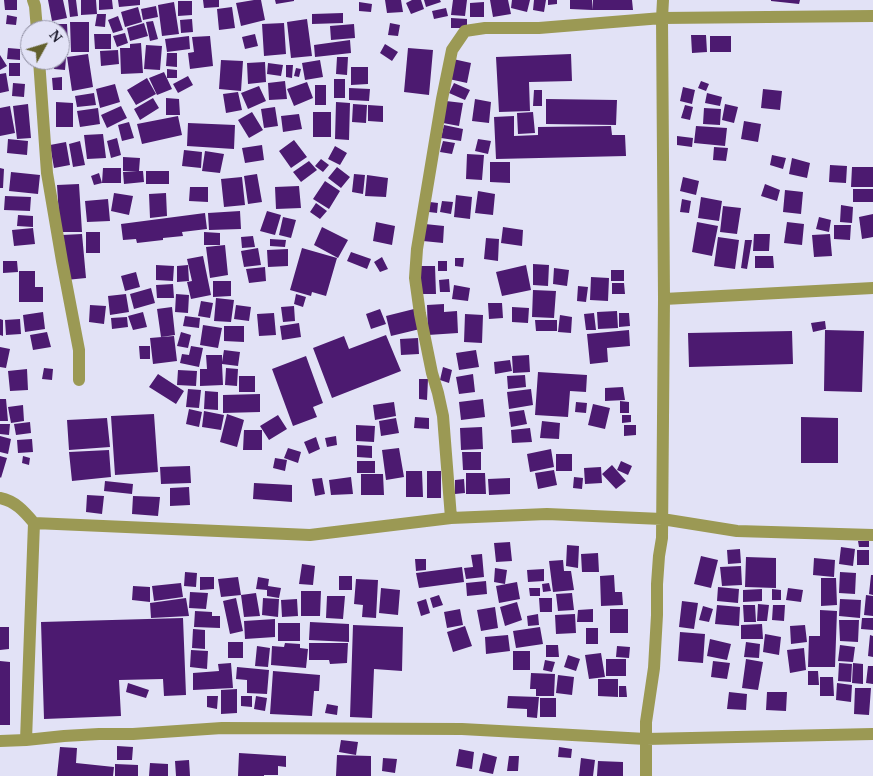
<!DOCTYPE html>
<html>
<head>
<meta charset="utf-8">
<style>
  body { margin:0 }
  #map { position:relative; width:873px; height:776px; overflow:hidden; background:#e2e2f6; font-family:"Noto Serif",serif }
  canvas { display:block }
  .north { position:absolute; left:20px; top:20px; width:50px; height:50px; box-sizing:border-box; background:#e2e2f6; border:1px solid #9190a4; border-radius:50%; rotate:51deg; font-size:14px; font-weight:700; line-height:20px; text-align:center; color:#181628 }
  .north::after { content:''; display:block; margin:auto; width:18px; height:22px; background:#63602d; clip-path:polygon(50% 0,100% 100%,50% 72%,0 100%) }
</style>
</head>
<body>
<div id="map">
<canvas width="873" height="776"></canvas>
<div class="north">N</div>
</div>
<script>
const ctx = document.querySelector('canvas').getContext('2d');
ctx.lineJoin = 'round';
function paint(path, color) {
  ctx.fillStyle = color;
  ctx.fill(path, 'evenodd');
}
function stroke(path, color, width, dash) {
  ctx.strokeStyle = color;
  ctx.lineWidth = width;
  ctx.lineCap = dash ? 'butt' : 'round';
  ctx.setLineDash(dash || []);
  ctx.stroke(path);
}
const building = new Path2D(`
  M4,0H17V10H5Z
  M48,0H63L67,18L52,21Z
  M68,0H76L78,16L70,17Z
  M81,0H96L97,14H106L105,27L95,26L97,14L81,15Z
  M99,0H112L113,9L99,10Z
  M118,0H140V5L119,7Z
  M203,0H219V7L204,8Z
  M254,0H261L265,20L241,26L236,3Z
  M275,0H294V1L276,4Z
  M385,0H401L403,12L387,13Z
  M412,0H421L424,9L411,14L406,3Z
  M424,0H440L441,2L426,7Z
  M453,0H467L465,16L451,15Z
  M490,0H508L511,14L493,17Z
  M512,0H530L527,12L511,8Z
  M534,0H546L544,12L533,10Z
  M548,0H557V4L548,5Z
  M570,0H592V10L570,9Z
  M593,0H632L633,10H592Z
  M771,0H800L799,4L771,1Z
  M178,1H192V15L178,16Z
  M174,2L179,34L162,36L158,5Z
  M359,2L372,4L371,12L359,11Z
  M484,2V17H470V3Z
  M156,6L158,17L143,20L141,9Z
  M138,7L142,22L125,27L121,12Z
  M232,7L235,28L219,30L217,9Z
  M446,8L448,16L434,19L432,11Z
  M343,13V23L312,24V14Z
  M7,15L17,17L16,25L6,24Z
  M118,16L123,30L113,33L108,20Z
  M451,18L467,19V28H451Z
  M192,19L193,32L181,33L180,20Z
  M307,19L312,56L291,58L287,22Z
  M153,21L158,39L150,41L146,22Z
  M70,22H89V52H71Z
  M144,23L148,36L130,41L127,28Z
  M284,23L286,54L264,56L262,24Z
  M390,23L400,25L398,36L388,35Z
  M49,24H67L68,43H60V30H49Z
  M354,24L355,38L331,40L330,26Z
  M125,33L128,43L117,47L113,36Z
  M94,34H111V49H95Z
  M255,34L258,46L245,49L242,37Z
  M691,35H706L707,52L692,53Z
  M189,36L190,49L167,52L165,39Z
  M210,36L213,66L190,69L188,53L194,52L192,37Z
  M710,36H731V52H710Z
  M350,40L351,53L315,57L314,45Z
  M141,43L143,73L121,74L120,48H130V44Z
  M385,44L398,52L392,61L380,53Z
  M146,45L162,46L160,70L144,69Z
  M8,48L20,49V60L7,59Z
  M408,48L433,50L429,95L404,92Z
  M118,50L119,64L101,66L100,51Z
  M167,53H177V67L166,66Z
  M88,54L93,87L72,91L67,57Z
  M571,54L572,81L529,82L530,111L499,112L496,57Z
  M0,55L7,66L0,70Z
  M60,57L66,58L65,70L54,69V60H60Z
  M337,57H348L347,75L336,74Z
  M453,59L471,63L467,83L449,79Z
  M221,60L243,61L241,91L219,89Z
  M320,60L323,77L305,80L302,63Z
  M265,62L266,82L248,84L247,63Z
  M9,63H20V76H9Z
  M268,63L283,65L281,76L267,74Z
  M286,65H293L292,78L286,77Z
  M351,67H368V84L351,85Z
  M296,68L301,69L299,77L294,76Z
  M167,69L177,70V78H167Z
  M164,72L172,89L157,95L149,78Z
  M6,73L9,91L0,93V74Z
  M188,76L193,85L178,93L173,84Z
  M62,77V90H53L52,78Z
  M147,78L156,94L136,105L127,90Z
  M334,79H345V98H334Z
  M285,81L287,99L269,100L268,83Z
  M701,81L709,84L706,91L698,88Z
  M307,82L313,98L294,106L287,89Z
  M13,83L25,84L24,97L12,96Z
  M454,83L470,90L465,100L449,93Z
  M115,84L120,102L100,108L96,89Z
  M315,85H326V105H315Z
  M259,86L266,101L248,109L241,93Z
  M683,87L695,90L692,104L680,101Z
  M349,88L370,89L369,101L349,100Z
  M763,89L782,91L780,110L761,108Z
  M534,90H542V106H533Z
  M238,92L242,110L226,113L223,94Z
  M94,93L96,105L77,107L75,96Z
  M707,93L722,97L720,106L705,103Z
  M153,98L159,108L140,120L134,109Z
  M166,98L179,99L180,115H166Z
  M475,99L491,102L489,123L472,121Z
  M546,99L617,100L616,125L546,124Z
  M446,101L463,103L459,126L443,123Z
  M56,102L73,103V127H56Z
  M336,102L350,103L349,140L335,139Z
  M28,104L31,138L17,139L13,106Z
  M353,104L367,105L366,123L352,122Z
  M725,104L738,107L734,123L722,120Z
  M368,105L383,106V122L368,121Z
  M685,105L693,107L690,120L681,118Z
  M10,106L15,133L0,136V108Z
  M121,106L127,118L107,128L101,115Z
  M275,107L278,126L264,128L261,109Z
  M98,108L100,124L80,127L77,111Z
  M704,108L721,109L720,125L703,124Z
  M252,112L263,130L249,138L238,120Z
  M313,112H331V137H313Z
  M533,112L535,133L518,134L517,113Z
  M299,114L302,129L283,132L281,116Z
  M178,116L182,135L142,144L137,124Z
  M514,116V136L538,135V127L611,126L612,135H625L626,156L496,159L494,117Z
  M744,121L761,124L758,142L741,139Z
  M129,122L134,138L122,141L118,125Z
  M188,123L235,125L234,149L187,146Z
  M444,125L463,129L461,141L441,138Z
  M696,126L727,128L725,146L694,143Z
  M103,134L106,158L87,159L84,135Z
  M677,136L693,138L692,147L677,145Z
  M117,138L121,155L111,158L107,141Z
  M8,139L28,141L27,155L7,153Z
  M478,139L491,141L488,154L475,151Z
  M294,140L307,157L291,168L279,151Z
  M80,141L85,165L73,167L69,144Z
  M443,141L455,143L452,154L440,152Z
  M66,142L70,165L54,168L50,145Z
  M262,145L264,160L245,163L242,148Z
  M335,146L347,153L340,165L328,159Z
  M714,147L728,148L726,161L713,160Z
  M184,150L202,152L201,168L182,166Z
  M205,151L224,154L220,173L202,171Z
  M467,154L484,155L482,180L466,179Z
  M772,155L786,158L783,169L770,165Z
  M123,157L140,158L139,171H143L144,182L124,184L123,172L137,171H123Z
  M792,158L810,163L807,178L789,174Z
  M321,159L329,165L323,172L315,166Z
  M309,161L317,170L301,182L293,172Z
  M490,162H510V183L490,182Z
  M830,165L847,166L846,183L829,182Z
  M337,167L350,177L341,188L328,178Z
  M852,167H873V187H851Z
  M0,168L4,169L3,188H0Z
  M103,168H121V183H102Z
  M146,171H169V184H146Z
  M11,172L40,175L38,194L9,191Z
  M99,173L102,183L94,185L91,176Z
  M257,174L262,202L248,204L244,176Z
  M354,174L365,175L363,194L352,192Z
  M367,175L388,178L386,197L365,196Z
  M242,177L245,205L224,207L221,179Z
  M683,177L699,181L696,195L680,191Z
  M325,181L340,191L329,209L313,199Z
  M79,184L82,232H60L57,185Z
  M765,184L780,190L777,201L761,196Z
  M299,186L301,208L276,209L275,187Z
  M190,187H208V202L189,201Z
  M853,189H873V202H853Z
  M785,190L803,192L801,214L783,212Z
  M478,191L495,194L493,215L475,213Z
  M114,193L133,196L129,215L111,211Z
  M166,193L167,216L150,218L149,194Z
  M456,195L472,197L470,219L454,217Z
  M5,196L31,197L30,211L4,210Z
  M701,197L722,201L719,221L698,218Z
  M108,199L110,221L87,222L85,201Z
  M682,199L691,201L689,213L680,212Z
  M442,201L453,202L451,214L440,212Z
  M430,202L438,203L437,213L429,212Z
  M316,203L327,211L320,219L310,212Z
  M841,205L853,207L852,223L840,222Z
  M723,206L741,208L737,234L720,232Z
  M240,211L241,229L209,230L208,213Z
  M267,211L281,215L275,235L260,231Z
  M205,213L207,229L182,232L183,236L163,238V240L137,243L136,239L123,240L121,224Z
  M873,214V237L862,239L859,217Z
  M18,215L33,216V227L17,226Z
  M283,217L296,220L291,238L279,235Z
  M819,217L831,220L829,232L816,229Z
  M376,222L395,226L392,245L373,241Z
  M697,222L718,226L712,256L692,252Z
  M787,222L804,224L802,245L784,243Z
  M425,224L444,226L443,243L423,241Z
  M834,225H851L850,240L834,239Z
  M322,227L348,240L338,258L314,245Z
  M503,227L523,230L522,246L501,243Z
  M33,228L35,244L14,246L12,230Z
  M86,232H100V253H86Z
  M204,232L220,233V245H204Z
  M82,234L86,278L66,280L62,235Z
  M754,234H770L769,251H753Z
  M830,234L832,256L814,257L812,235Z
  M253,236L255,247L242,248L241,237Z
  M718,237L739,240L735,269L714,266Z
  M486,238L499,239L498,261L484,259Z
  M270,239L286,240L285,247L270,246Z
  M745,240H752L747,269L741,268Z
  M225,245L228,275L210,278L206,247Z
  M258,248L261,265L244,267L241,251Z
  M302,248L337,258L326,296L312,292L311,296L290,290Z
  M288,249V266L268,267L267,250Z
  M351,252L371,259L367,269L347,261Z
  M203,256L211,295L191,299L187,282L192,281L187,259Z
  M755,256H773L774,268H755Z
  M382,257L388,269L380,272L374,262Z
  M455,258H464L463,267L455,266Z
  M3,261H17L18,272L3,273Z
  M438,261H447V271H438Z
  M533,264L549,265L548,286L533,285Z
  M156,265L174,266L173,281L156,280Z
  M188,265L189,281L177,282V266Z
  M526,265L531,290L502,296L496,272Z
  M419,266H435L436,294H420Z
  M265,267L266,281L249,283L246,269Z
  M554,268L569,270L567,286L553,284Z
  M611,270H624V281H611Z
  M19,271H35V287H43V302H19Z
  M136,272L140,287L125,291L121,276Z
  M591,277L609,278L608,301L590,300Z
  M449,279L450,292H440L439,280Z
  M213,281H231V296L213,297Z
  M612,283H624L625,294H612Z
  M173,284L174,298H157L156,285Z
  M454,285L470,288L468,301L452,299Z
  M578,286L588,287L586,302L577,301Z
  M151,288L155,303L134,309L130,294Z
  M533,290L556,291L554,318L532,317Z
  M126,294L129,312L110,315L108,296Z
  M176,294L189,295L188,313L175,312Z
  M296,294L306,297L303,307L294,304Z
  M216,298L234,300L231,322L214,321Z
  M201,301L213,303L210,318L198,316Z
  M488,303H502L503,318L489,319Z
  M444,304V312L457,311L458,333L428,335L427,305Z
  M90,305L106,306L104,324L89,322Z
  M236,305L251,307L249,321L234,319Z
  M294,306L295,321L283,322L281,307Z
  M172,307L175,335L161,337L157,309Z
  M512,307L529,308L528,323L512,322Z
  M380,309L386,324L371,329L366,314Z
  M414,309L420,329L391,336L386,316Z
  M617,311L618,328L598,329L597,312Z
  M43,312L45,329L25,332L23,315Z
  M143,312L147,327L133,330L128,316Z
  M274,313L276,335L259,336L257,314Z
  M594,313L596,330H586L584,314Z
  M619,313H629L630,326L619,327Z
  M465,314L483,315L482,343L464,342Z
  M560,315L572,317L571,333L558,332Z
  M185,316L200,318L199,328L183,326Z
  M127,317L128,327L112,329L111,318Z
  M0,319L3,320V336L0,335Z
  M20,319L21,334L6,335L5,320Z
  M535,320H557V331H536Z
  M825,321L826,329L813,332L811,323Z
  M299,323L301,337L282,340L280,326Z
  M203,325L222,328L218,348L200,345Z
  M224,326H244V342L224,341Z
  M629,330L630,346L607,348L608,362L590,364L587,334Z
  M825,330L864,331L862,392L824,391Z
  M792,331L793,364L689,367L688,333Z
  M47,332L51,347L33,350L30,335Z
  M181,332L191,335L188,348L177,346Z
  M386,335L401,371L332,398L313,348L344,336L349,349Z
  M174,336L177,361L153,364L150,338Z
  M418,338L419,354L401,355L400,339Z
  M139,346H150V359H140Z
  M191,346L203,348L199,367L180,363L182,354L189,355Z
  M0,347L10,349L6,368L0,367Z
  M224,350L240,352L238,366L222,364L223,385L200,386V369H207L206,355H222V362Z
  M476,350L479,367L459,370L456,353Z
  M529,355L530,372L513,373L512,356Z
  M306,356L323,403L313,407L317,417L293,426L272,369Z
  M510,360L512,371L495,374L494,362Z
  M443,367L452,370L449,383L440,380Z
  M44,368L53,369L52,380L42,379Z
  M226,368L238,369L237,386L225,385Z
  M27,369L28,390L10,391L8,371Z
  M178,370L197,371L196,386L177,385Z
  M538,372L587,375L586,392L570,391L568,417L535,415Z
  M158,374L184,391L176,404L149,387Z
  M473,374L475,392L459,394L456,377Z
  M525,375L526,387L508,389L507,376Z
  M239,376H255V392H239Z
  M419,379H428L427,400L419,399Z
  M623,387L625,400L605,401V388Z
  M188,389L201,390L199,408L186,407Z
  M531,389L533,405L509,409L507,392Z
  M205,391L218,392V410L204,409Z
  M260,394V412L223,413V395Z
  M0,399H6L8,421H0Z
  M483,399L485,417L461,420L459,402Z
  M620,401L629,402V413H620Z
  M394,402L396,416L375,420L373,405Z
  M576,402L587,403L586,413L575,412Z
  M593,404L610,408L605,429L588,425Z
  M23,405L24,421L11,423L8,407Z
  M189,409L202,412L199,427L186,424Z
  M524,410L527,424L511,427L509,412Z
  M204,411L224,415L221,430L202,427Z
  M154,414L158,472L115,475L111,416Z
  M227,414L244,420L237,447L220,442Z
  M278,415L287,429L269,440L260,426Z
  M622,415H631V422L622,423Z
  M415,417L429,418V429L414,428Z
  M801,417L838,418V463H801Z
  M107,418L110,447L69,450L67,420Z
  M396,418L399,433L381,436L379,421Z
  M542,421L560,423L559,439L540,438Z
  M30,422L31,433L16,435L14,424Z
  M0,424H10L9,435L0,434Z
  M356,425L375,426L374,442L356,441Z
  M624,425H636V435L624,436Z
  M482,427L483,449L461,450L460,428Z
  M530,428L532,442L512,443L511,430Z
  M244,430H262V450H243Z
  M0,436L11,439L8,454L0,452Z
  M336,436L337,445L327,447L325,438Z
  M316,437L320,449L309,454L304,442Z
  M32,439L33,452L18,453L17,440Z
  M357,445L372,446V458L357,457Z
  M288,448L301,452L298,463L284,458Z
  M399,448L404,477L386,480L382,450Z
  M551,449L554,467L530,472L527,454Z
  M109,450L111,477L72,481L69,452Z
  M462,452H481V470H463Z
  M556,454H572V471H556Z
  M0,456L7,458L1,478L0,477Z
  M23,456L30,458L29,465L22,463Z
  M275,458L287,460L285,471L273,468Z
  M357,461H375V473H357Z
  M621,461L632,466L628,475L617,470Z
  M612,465L626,481L616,489L602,474Z
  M190,466L191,483L161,484L160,467Z
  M601,467L602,483L585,484L584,468Z
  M554,470L557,485L538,489L535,473Z
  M406,471H422L423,497H406Z
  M427,471H441V498H427Z
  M466,473H485L486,494H466Z
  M361,474H383L384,495H361Z
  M351,477L353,494L331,495L329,480Z
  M574,477L583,478L582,489L573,488Z
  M322,478L325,494L315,496L312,479Z
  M510,478V494L489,495L488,479Z
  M464,479L465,493L455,494V480Z
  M105,481L133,484L132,494L104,491Z
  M254,483L292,485V502L253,499Z
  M189,487L190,505L170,506V488Z
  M87,495L104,496L102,514L86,512Z
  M133,496L160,497L158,516L132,514Z
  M858,541H869V547H859Z
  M510,542L512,561L496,562L494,543Z
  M567,545L579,546L578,568L566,566Z
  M841,547L855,549L853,566L839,564Z
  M740,549L741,563L728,564L727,550Z
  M857,550H869V565H857Z
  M598,553L599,572H582L581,554Z
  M482,554L484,577L466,579L464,568L473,567L471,555Z
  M701,556L718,560L711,588L694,584Z
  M746,557L776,558V588L745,587Z
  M814,558L835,560L834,577L813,575Z
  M415,559H426V570L416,571Z
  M563,560L564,571H571L574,590L553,592L549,561Z
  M302,564L315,566L313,585L299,584Z
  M741,566L742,585L722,586L720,567Z
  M462,567L464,582L419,588L416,573Z
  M495,568L507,570L505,584L494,582Z
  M544,569V581L528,582L527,570Z
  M185,572L197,573L196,587L184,586Z
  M840,572L856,573L855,594L839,593Z
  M614,575L615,592H622L623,605L601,606L600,576Z
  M871,575H873V595L869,594Z
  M339,576H352V590H339Z
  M200,577H214V589L200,590Z
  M238,577L241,595L221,597L218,579Z
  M258,577L269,579L268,586L281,588L279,598L267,596V590L256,589Z
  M821,578H836L837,605L821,606Z
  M356,579L378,580L376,618L362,617L363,605L354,604Z
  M486,581L487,594L467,596L466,583Z
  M517,582L520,599L499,603L496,586Z
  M181,583L183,597L154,601L152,586Z
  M549,583L551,591L543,592L542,584Z
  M133,586L150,587V602L132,600Z
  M718,587L739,589L738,603L717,601Z
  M381,588L400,590L398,615L379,613Z
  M529,588H540V596H530Z
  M788,588L803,590L801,602L786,600Z
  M762,589V601L743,602V590Z
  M772,589L781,590V600H772Z
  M301,591H321L320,616H301Z
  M190,592L208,593L206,609L189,608Z
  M256,593L260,616L244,617L241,595Z
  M572,593L574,610L558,611L556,594Z
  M439,595L443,605L433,608L430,598Z
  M866,595L873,596V616L864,615Z
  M327,596H345L343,619L326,618Z
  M186,598L189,616L151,618L150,603Z
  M236,598L243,631L230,634L223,601Z
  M263,598L279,599L278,617L262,615Z
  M539,598H552V612H540Z
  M297,599L298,616L282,617L281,600Z
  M426,599L430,613L421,616L417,602Z
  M840,599L861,600L860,618L839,616Z
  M682,601L698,603L694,629L679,627Z
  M517,602L522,620L505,626L500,607Z
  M758,604L769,605L767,621H757Z
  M717,605L740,607L739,626L715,624Z
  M743,605H755L756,622H744Z
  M773,605H785L784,621L772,620Z
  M703,606L713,609L709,622L699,620Z
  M495,607L498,628L481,631L477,610Z
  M460,609L463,625L447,628L444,612Z
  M593,609V622H577L578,610Z
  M610,609H628V633H610Z
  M820,610L837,611L835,667H808L809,636H820Z
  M195,611L212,612V616H220V628L194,627Z
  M538,614L539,625L528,626L527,616Z
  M575,614L576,633L556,634L555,615Z
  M183,618L186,695L164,696L163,679L119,680L121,716L44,719L41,622Z
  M862,618H873V630L861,629Z
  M275,619V637L245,639L244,621Z
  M839,620H859L858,642L840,641Z
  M310,622L349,624V642L309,640Z
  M278,623H300V641H278Z
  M762,624L763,639H741V625Z
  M353,625L403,627L402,671L374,669L372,718L350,717Z
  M805,625L807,642L791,644L790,626Z
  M465,626L472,646L453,652L447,632Z
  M0,627H9V649L0,650Z
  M540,627L543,644L516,648L513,631Z
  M586,628H598V644H586Z
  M193,629L205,630V649L192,648Z
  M680,632L705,634L703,663L678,661Z
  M765,634L781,637L779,655L763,652Z
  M508,635L510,651L486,654L485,637Z
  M870,635L873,636V657L868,656Z
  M710,639L731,644L727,660L707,656Z
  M228,642H243V658H228Z
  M746,642L760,644L759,658L744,657Z
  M285,643L300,644V648L308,649L306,668L271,665L272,646L284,647Z
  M309,643H348L347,663L330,664L329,660H309Z
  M546,645H558L559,657H546Z
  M840,645L855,647L853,662L838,661Z
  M257,646L270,648L268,667L255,666Z
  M617,646L630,647L629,658L616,657Z
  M804,648L806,670L790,673L787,650Z
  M191,650L208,651L207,669L190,667Z
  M513,651H530V670H513Z
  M601,653L605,677L589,679L585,655Z
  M568,655L580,659L576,671L564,667Z
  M606,659H626V676H606Z
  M746,659L763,662L758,690L742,688Z
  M545,660L555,662L552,672L543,670Z
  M0,661L10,662V725H0Z
  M713,661L730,663L727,679L711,677Z
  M231,663L233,688L193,690V673L219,671L218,664Z
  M839,663L852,664L851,682L838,681Z
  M853,663L863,664V684L852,683Z
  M868,666H873V684L866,683Z
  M237,667L269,670L267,694L247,693V680L236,679Z
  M273,671L320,675L319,691H314L312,716L270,714Z
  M808,671H818L819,685H808Z
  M531,673L555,674L554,696H536V689H530Z
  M558,675L574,677L572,695L556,693Z
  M820,677H833L834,696H820Z
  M598,679H618V697L598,696Z
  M128,683L149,690L146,698L126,692Z
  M837,683L852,685L851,702L836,700Z
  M619,686H626L627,697H619Z
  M855,688H871L869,715L854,714Z
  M237,689V713L221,714V690Z
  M729,692L747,694L746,710L727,709Z
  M767,692H787L786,711L766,710Z
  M207,696H218L217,709L207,707Z
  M241,696H252V707L241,706Z
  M256,696L267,698L265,711L254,709Z
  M508,696L539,697L537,718L527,717V709L507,708Z
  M540,698H556V717H540Z
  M327,704L338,706L337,715L325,713Z
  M341,740L358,742L356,755L339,752Z
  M117,746L133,747L132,760H117Z
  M60,747L77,748L76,763L114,767L113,776H57Z
  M559,747L572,749L571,758L558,757Z
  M459,749L474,752L472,769L456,766Z
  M239,753L286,756V767L278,766V775H264V776H238Z
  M483,753L497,757L493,774L479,771Z
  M337,755L371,756V776H336Z
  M509,756H519L518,771H507Z
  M383,758L397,759L395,773L382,771Z
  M581,758L595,760L593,776H579Z
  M189,760L190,776H176L175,761Z
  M598,761L623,762V776H597Z
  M150,763L168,764V776H149Z
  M115,764L138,765V776H115Z`);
const street = new Path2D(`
  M33,0L35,6L37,30
  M39,60L47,173L62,261L79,350V380
  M664,299L873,288
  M0,498C15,501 24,511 34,523
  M451,518L443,416L438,393L432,373L420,314L415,278L417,249L442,99L452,50L465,31L485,28H539L662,18L873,16
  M26,740L34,523L310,535L451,518L547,514L662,519L737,531L873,535
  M0,741L26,740L64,736L99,734H133L222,728L462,729L646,739L873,734
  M646,776V722L654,668L657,615V584L659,556L662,538L664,299L662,18L663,0`);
paint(building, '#4c1a70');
stroke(street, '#9b9954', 12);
</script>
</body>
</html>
